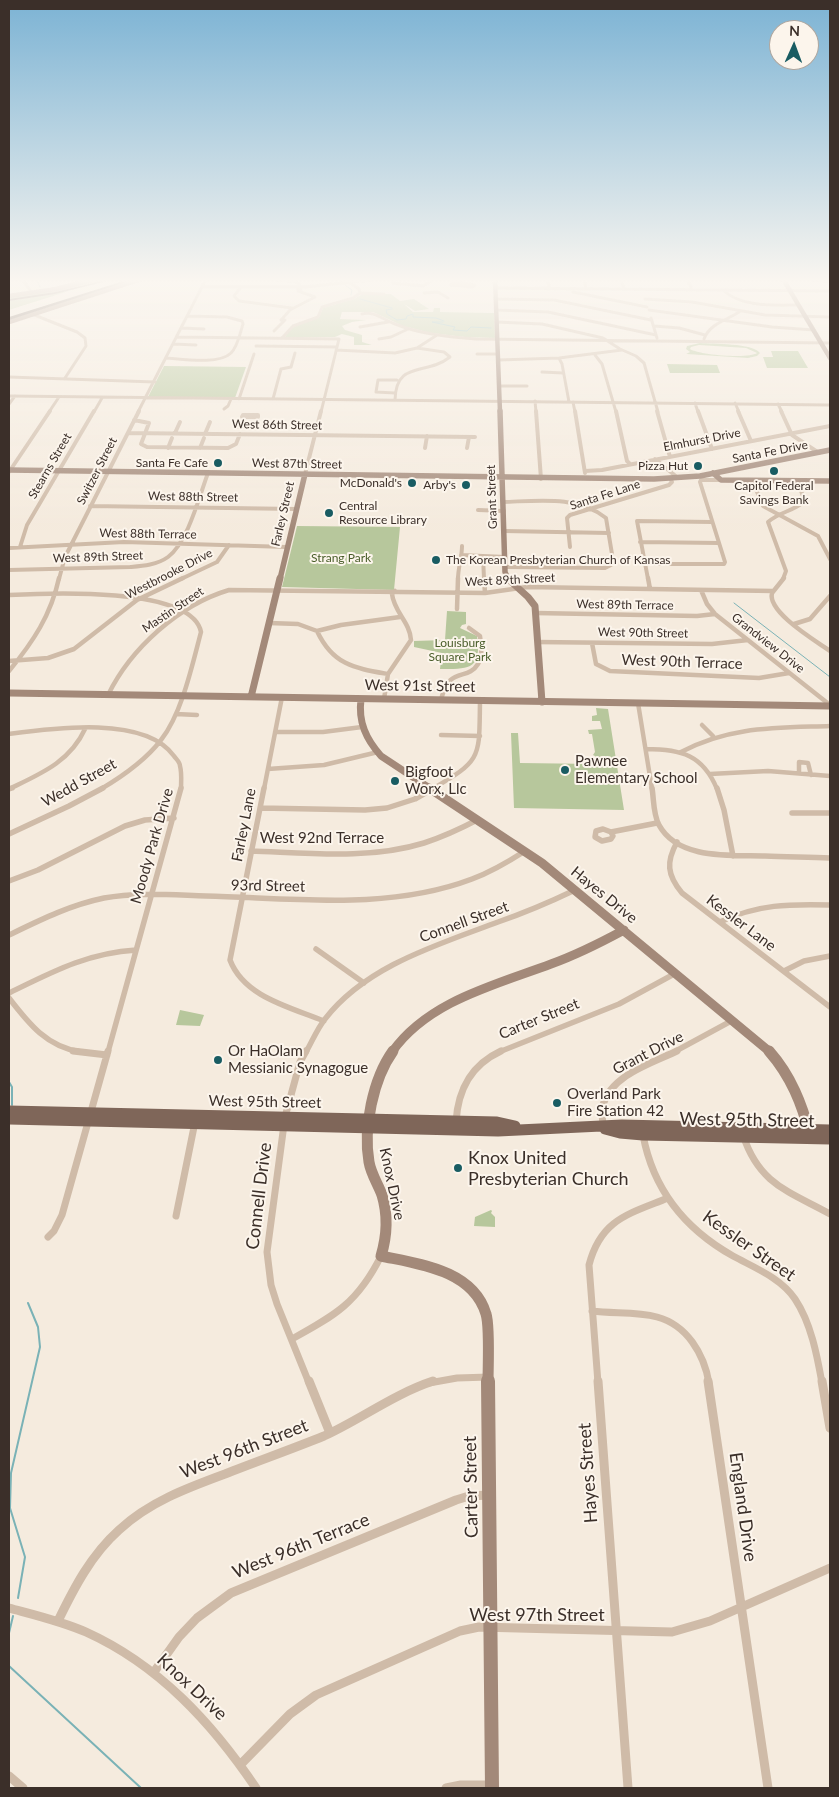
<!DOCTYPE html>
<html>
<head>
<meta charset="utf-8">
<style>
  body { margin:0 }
  #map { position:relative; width:839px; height:1797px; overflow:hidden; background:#f5ebde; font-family:Lato,sans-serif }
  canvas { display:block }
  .frame { position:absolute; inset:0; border:10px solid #3b2f29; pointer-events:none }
  .north { position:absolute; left:769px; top:20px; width:50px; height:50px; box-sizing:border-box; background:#fcf5ec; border:1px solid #afa69e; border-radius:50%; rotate:2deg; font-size:14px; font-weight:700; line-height:20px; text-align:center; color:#3b2f29 }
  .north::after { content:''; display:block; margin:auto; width:18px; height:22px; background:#195c62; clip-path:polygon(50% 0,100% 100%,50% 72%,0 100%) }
</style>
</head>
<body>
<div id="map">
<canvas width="839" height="1797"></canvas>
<div class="frame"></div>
<div class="north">N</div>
</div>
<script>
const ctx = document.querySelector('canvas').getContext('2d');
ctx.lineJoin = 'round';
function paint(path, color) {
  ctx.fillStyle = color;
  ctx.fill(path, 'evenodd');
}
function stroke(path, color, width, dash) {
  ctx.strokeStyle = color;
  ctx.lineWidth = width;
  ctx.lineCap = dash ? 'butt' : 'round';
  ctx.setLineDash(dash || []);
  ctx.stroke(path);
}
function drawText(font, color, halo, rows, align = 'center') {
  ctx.font = font + ' Lato,sans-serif';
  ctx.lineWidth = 4;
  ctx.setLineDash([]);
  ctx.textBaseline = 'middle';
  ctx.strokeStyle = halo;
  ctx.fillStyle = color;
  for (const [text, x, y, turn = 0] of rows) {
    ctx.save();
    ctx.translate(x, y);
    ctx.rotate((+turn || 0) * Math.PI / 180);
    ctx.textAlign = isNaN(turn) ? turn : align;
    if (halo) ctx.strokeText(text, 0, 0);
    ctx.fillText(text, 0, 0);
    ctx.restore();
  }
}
const green = new Path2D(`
  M99,279H105L47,294L69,291L9,310V301L45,295L9,300V297L81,284Z
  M362,294H391L400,301L414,299L429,309L415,311L404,304L413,312H433L434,308H440V312L494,313L495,338L464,337L431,333L403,326L373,312H342L340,319L366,320L352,322L342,326L345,330L362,335V342L372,345H354V337L342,334L335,337H285L291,328L319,317L323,308L354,299Z
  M700,343C713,344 753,343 760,353L757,356L748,358L686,354L690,352L686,349L687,346ZM699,345L746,348L757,353C749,359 699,355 690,349L691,347Z
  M771,351H798L808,368H767L763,357H773Z
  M667,364L717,365L720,373H670Z
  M164,366L246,367L235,398L148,397Z
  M297,526L400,527L394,590L282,587Z
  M447,611L466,612V624L462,625L460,628L477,636C482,670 469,669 440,669L442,653L414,647V641L445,640Z
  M596,708L608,709L624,810L514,808L511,733H518L520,763L596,764L595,756L593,755L595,752L592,734H589L588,730L602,729L600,721H592V716L597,715Z
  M180,1010L204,1015L200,1026L176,1025Z
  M491,1210L492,1211L491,1213L495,1217V1227L474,1226L475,1217Z`);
const streamFar1 = new Path2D(`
  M36,279L40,287
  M337,279L341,282
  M345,285L352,290L351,295
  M360,299L392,308
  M392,309L386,310L387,314L397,320L406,319L407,316L413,314V317L436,318L444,321
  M443,322H432L455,327L453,330L467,331L471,327L491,328
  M734,603L830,677`);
const stream = new Path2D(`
  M9,1082L12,1087V1105
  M18,1598L25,1557L10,1508L11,1473L40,1347L38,1327L28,1303
  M9,1633L13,1616
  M9,1666L141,1788`);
const streetFar5 = new Path2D(`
  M22,279L32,293
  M242,279H245
  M291,279L299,284L301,290
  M396,279L393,283L423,286L432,280
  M407,279H446
  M449,279L453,281L451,285L472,287L475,285L453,282
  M548,279L549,289
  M584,279L586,289
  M621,279L624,289
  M687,279L692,290
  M278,280L293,281
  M814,280L830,281
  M202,287H305L379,279
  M241,287L234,296L239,301L292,308
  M495,288L830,291
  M723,290C742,308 775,305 799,305
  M573,292L647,307
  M360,293L384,294
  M424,293L438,292L448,298
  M495,299L554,300L651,320
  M645,299L692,302L765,315L830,317
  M496,310L548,312L656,335
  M649,310L772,327L814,330
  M32,314L77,332L85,338L86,346L65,378
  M362,314C375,311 382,319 395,324C420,334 449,337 476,339L830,343
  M651,318L657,338
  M496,322L542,324L603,338L620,349L636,356L644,363L658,412
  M654,326L679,328L705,335
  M360,327L388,322
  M181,328L204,329
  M274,331L285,320H281L290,310L315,297L298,291V288
  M177,337L339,339L321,412
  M282,338L293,326L318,317L322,307L353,298L360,293L359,289L345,279
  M379,339L391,337L408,329
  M704,339C709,324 727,320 739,312
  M173,344L196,345
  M256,346L337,347
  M336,350L395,353L417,348L437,335
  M477,354H498
  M595,355L602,364L616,412
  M166,358C182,359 219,365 231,353C238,346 240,333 243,324L242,321L227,317L188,316
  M559,358L562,364L569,402
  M498,360L559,358L622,350
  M542,372L563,373
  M9,377L155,382
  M499,386H527
  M395,393L376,392L378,380H397
  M9,396L830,405
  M239,399L254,354
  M273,399L281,369L291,367L295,353
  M395,400C396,360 426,376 450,357L444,352L417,348
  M535,401L536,412
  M573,402L575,412
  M695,403L698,412
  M735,403L739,412
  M9,404L15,396
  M778,404L782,412
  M224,409L228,406L231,399
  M49,412L59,397
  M94,412L102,398
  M138,412L206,279`);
const streetFar4 = new Path2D(`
  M536,411L541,479
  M575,411L585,473
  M616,411L627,461L630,464
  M657,411L670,457
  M698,411L712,449
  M738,411L751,441
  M781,411L792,435L819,453
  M243,415H258V417H242Z
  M134,420L149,423L141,444L147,447L228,448L236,444L240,434
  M236,427H256
  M128,433L475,437
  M175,433L180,422
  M205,434L210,422
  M168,448L172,438
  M200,448L204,438
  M425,448L427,436
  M467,448L469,437
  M655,459L678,478
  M585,471L602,470L830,426
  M9,472L50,411
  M305,474L321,411
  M752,480L763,506L818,536L830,559
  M503,502C537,501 578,495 606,518L612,554L611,565L605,568L506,567
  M90,506L296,509
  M478,510L504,511
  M504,531L609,533
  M640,542L719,543
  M20,547L27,525L94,411
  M570,547L567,518L570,515L669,485L672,482L670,478
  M9,548L124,542L287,547
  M461,555L505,557
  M483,556L484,579
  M645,564H724L725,562L700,482L701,480H721
  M9,570L130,567C142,566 157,565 168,557C188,542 199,497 208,473
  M59,579L65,557L139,411
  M181,579L217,562L229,545
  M458,579C458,567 462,558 462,546
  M648,579L637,521L712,522
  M783,579L786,571L768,522C779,512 794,511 805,501L797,481`);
const streetFar3 = new Path2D(`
  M484,578L485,593
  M648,578L650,589
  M784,578L772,593C767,612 816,641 830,651
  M701,590L707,604L715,614L830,705
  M9,595C46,593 192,586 201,632C192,666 182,713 161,740C145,761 123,776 101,789
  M457,609L458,578
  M535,613L697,616L715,614
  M269,623L298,624L317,631L341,625L400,617
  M794,624L810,619L830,596
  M317,631C333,665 354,668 388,674
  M537,642L712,644L748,640
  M592,643L596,664L610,671L759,678L789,673
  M9,661L48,658L74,649L137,600L183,578
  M9,671C33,642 51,615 59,578
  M108,695C131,648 179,605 229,590L485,593L527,587L773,591
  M384,699L388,674L411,640C410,622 394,612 392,594L395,591
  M441,700C449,665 467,682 478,664C483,656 481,645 480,636L469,628
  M638,703L652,789
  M176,714L197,715
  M702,725L713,736
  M275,732H323L362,727
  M9,734C53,728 145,715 174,756C176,759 180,762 180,766C182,773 181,782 181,789
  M441,735L480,736
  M646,749C681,749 703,755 717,789
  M681,752C730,726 776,728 830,726
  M268,769L324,765L378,752
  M799,773V762L808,763L811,775
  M710,774L768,771L830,776
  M9,789C40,774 70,762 85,729
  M264,789L282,697
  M432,789C483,760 479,757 480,701`);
const streetFar2 = new Path2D(`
  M264,788L230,960C244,997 290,1007 324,1021
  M652,788C654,800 653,814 659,825C678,860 731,855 765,856C786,857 808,857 830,858
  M717,788L724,810L733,856
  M9,789L12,788
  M260,808L365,810L387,808L415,799L434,788
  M792,813H830
  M603,829L611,832L613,836L611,839L602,841L595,837L596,831Z
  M611,832L657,823
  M9,834L69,806L103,788
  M677,842C666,862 667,875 682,893L830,1007
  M251,851C308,853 369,860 424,843C442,837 460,829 477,820
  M9,881L38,870L125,826L145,820L174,818
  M720,922C758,904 789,904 830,905
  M9,935C40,920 70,905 104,898C137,892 172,895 206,896C293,898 388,911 472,879C491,872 508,862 525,851
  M316,949L364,983
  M784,971L804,961L830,956
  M9,993C52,972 87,953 136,950
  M9,998C29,1024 47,1047 81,1052
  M108,1052L181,788
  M306,1052C312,1042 317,1029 325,1019C366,966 437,945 498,922C524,913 550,902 575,890
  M499,1052L619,1004L676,973
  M674,1052L733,1020`);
const streetFar1 = new Path2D(`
  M73,1051L107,1055
  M306,1051L300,1062L285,1117L267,1252L271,1285L277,1304L309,1383
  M456,1122C458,1089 471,1065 501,1051
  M603,1128C603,1121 601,1112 603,1105C611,1075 652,1063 677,1051
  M643,1135C653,1189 685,1229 733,1256C755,1268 781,1278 795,1299C811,1323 817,1355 822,1383
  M743,1135C759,1184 788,1191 830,1214
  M176,1216L195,1122
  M48,1237L54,1231L62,1215L108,1051
  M592,1311C613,1314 636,1311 657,1317C687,1325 704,1354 709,1383
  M292,1339C336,1315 358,1302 381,1256
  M429,1383L457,1378L489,1377
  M598,1383L589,1265C601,1219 629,1214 668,1198`);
const street = new Path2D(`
  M309,1381L330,1433
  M598,1381L628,1788
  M708,1381L768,1788
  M822,1381L830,1428
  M9,1608C35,1615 61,1621 86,1632C159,1665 212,1723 256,1788
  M58,1621C74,1588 91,1555 119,1530C149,1502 187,1488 225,1474C258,1461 292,1449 324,1436C361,1419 394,1394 433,1381
  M154,1672L179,1637L197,1618L231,1593L456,1500L469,1496L489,1495
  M241,1764L290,1714L316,1695L460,1631L479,1627L672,1632L710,1621L830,1568
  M9,1776L23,1788
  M446,1788L461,1785H492`);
const secondaryFar5 = new Path2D(`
  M495,279L500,412
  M783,279L830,358
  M9,296L56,289L96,279
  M9,322L141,279`);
const secondaryFar4 = new Path2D(`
  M500,411L505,572L508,579
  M9,470L654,479L700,476L830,450
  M713,473L721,480L830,481
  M280,579L305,474`);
const secondaryFar3 = new Path2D(`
  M507,578L528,597L535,606L542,702
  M9,693L830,706
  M251,697L280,578
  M361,699C358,722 366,739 381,756L431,789`);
const secondaryFar2 = new Path2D(`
  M429,788L542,863L770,1052
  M392,1052C428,1001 495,985 551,964C576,955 600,943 624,930`);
const secondaryFar1 = new Path2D(`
  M393,1051C373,1079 363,1128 369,1162C371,1174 378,1184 382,1195C388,1215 387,1236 381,1256C419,1264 473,1270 486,1314C490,1326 488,1367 488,1383
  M769,1051C791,1076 802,1104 810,1135`);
const secondary = new Path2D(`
  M488,1381L492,1788`);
const primary = new Path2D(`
  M9,1111L497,1122L515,1126
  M9,1119L498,1131L622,1125L830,1130
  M605,1129L620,1133L643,1135L830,1139`);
const highway = new Path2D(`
  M109,279H115L55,294L9,301V299L55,292Z
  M130,279H135L9,320V317Z`);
const markers = [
  [218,463,5,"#195c62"],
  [698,466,5,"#195c62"],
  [774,471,5,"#195c62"],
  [412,483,5,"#195c62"],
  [466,485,5,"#195c62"],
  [329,513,5,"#195c62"],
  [436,560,5,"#195c62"],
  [565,770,5,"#195c62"],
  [395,781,5,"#195c62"],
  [218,1060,5,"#195c62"],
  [557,1103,5,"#195c62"],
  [458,1168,5,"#195c62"]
];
const farStreetnames = [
  ["West 86th Street",277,425,1],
  ["Elmhurst Drive",702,440,-11],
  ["Santa Fe Drive",770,452,-11],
  ["West 87th Street",297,464,1],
  ["Stearns Street",50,466,-60],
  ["Switzer Street",97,471,-63],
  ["Santa Fe Lane",605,495,-18],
  ["West 88th Street",193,497,1],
  ["Grant Street",492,497,-92],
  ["Farley Street",283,514,-77],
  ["West 88th Terrace",148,534,1],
  ["West 89th Street",98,557,-2],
  ["Westbrooke Drive",169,574,-27],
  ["West 89th Street",510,580,-3],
  ["West 89th Terrace",625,605,1],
  ["Mastin Street",173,610,-34],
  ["West 90th Street",643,633,1],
  ["Grandview Drive",768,643,38]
];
const farPoinames = [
  ["Santa Fe Cafe",208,463],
  ["Pizza Hut",688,466],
  ["McDonald's",402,483],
  ["Arby's",456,485],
  ["Capitol Federal",774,486,"center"],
  ["Savings Bank",774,500,"center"],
  ["Central",339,506,"left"],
  ["Resource Library",339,520,"left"],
  ["The Korean Presbyterian Church of Kansas",446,560,"left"]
];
const farParknames = [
  ["Strang Park",341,558],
  ["Louisburg",460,643],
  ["Square Park",460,657]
];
const streetNames = [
  ["West 90th Terrace",682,662,2],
  ["West 91st Street",420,686,1],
  ["Wedd Street",79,783,-29],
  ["Farley Lane",244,825,-79],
  ["West 92nd Terrace",322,838],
  ["Moody Park Drive",152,846,-74],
  ["93rd Street",268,886,1],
  ["Hayes Drive",604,895,39],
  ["Connell Street",464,922,-20],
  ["Kessler Lane",741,923,37],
  ["Carter Street",539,1019,-22],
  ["Grant Drive",648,1053,-27],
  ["West 95th Street",265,1102,1],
  ["Knox Drive",392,1184,78]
];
const poiNames = [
  ["Pawnee",575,761],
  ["Elementary School",575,778],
  ["Bigfoot",405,772],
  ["Worx, Llc",405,789],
  ["Or HaOlam",228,1051],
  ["Messianic Synagogue",228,1068],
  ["Overland Park",567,1094],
  ["Fire Station 42",567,1111]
];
const nearStreetnames = [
  ["West 95th Street",747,1120,1],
  ["Connell Drive",259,1196,-83],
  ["Kessler Street",749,1246,35],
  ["West 96th Street",244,1449,-21],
  ["Hayes Street",588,1473,-94],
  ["Carter Street",471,1487,-91],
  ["England Drive",743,1507,82],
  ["West 96th Terrace",301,1546,-22],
  ["West 97th Street",537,1615],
  ["Knox Drive",192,1687,43]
];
const nearPoinames = [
  ["Knox United",468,1158],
  ["Presbyterian Church",468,1179]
];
paint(green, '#b7c79c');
stroke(streamFar1, '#7ab2b6', 1);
stroke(stream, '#7ab2b6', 2);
stroke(streetFar5, '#cfbba8', 3);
stroke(streetFar4, '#cfbba8', 4);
stroke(streetFar3, '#cfbba8', 4.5);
stroke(streetFar2, '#cfbba8', 5.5);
stroke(streetFar1, '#cfbba8', 7);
stroke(street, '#cfbba8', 9);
stroke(secondaryFar5, '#a38979', 4.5);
stroke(secondaryFar4, '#a38979', 5.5);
stroke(secondaryFar3, '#a38979', 7);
stroke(secondaryFar2, '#a38979', 9);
stroke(secondaryFar1, '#a38979', 11);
stroke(secondary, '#a38979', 14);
stroke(primary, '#7f6659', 11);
paint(highway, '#5d493f');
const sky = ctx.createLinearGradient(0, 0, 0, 530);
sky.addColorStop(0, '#7cb3d4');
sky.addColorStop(0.53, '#faf6f0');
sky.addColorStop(1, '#faf6f000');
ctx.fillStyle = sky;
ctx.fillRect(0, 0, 839, 530);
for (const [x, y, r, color] of markers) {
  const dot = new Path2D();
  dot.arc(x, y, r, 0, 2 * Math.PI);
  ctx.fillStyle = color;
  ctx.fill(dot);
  stroke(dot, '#fcf5ec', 2);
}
drawText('12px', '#3b2f29', '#fcf5ec', farStreetnames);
drawText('12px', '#3b2f29', '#fcf5ec', farPoinames, 'right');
drawText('12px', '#495d2a', '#fcf5ec', farParknames);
drawText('15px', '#3b2f29', '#fcf5ec', streetNames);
drawText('15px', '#3b2f29', '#fcf5ec', poiNames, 'left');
drawText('18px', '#3b2f29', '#fcf5ec', nearStreetnames);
drawText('18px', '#3b2f29', '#fcf5ec', nearPoinames, 'left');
</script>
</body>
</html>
